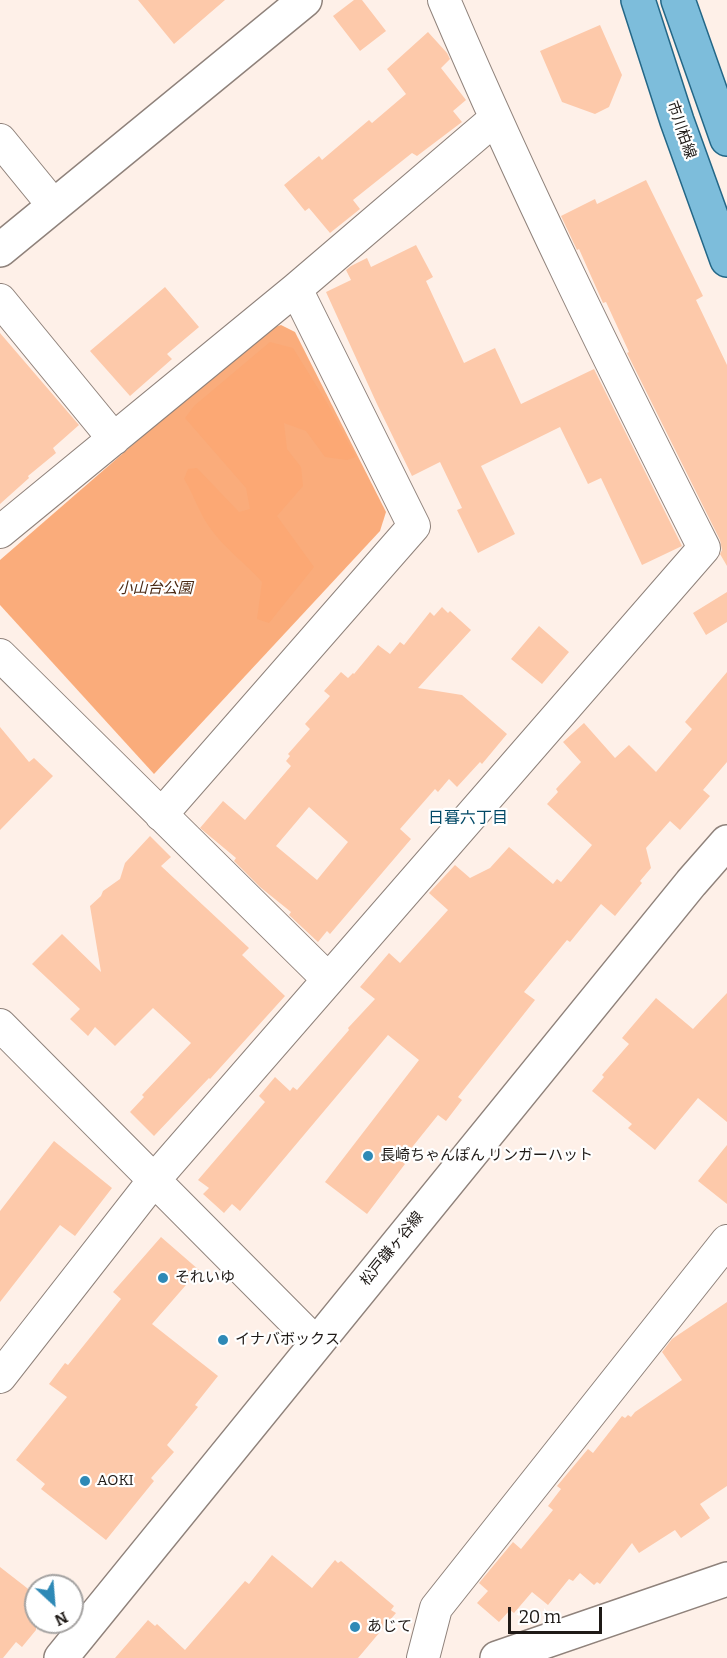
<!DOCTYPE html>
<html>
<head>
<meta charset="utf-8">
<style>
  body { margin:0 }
  #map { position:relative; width:727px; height:1658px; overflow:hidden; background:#fef0e8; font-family:Bitter,serif }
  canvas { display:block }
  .north { position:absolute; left:24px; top:1574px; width:60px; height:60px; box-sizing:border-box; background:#fff; border:2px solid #a5a3a2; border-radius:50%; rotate:154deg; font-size:16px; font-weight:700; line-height:24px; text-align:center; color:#1f1a17 }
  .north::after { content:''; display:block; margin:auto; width:21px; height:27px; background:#2e89b6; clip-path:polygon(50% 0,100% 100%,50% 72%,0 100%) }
  .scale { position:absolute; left:508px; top:1607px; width:94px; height:27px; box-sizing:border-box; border:3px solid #1f1a17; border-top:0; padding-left:8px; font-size:18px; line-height:21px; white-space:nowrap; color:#1f1a17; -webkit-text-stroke:4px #fff; paint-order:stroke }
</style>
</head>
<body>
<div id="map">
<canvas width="727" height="1658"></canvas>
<div class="north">N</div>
<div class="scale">20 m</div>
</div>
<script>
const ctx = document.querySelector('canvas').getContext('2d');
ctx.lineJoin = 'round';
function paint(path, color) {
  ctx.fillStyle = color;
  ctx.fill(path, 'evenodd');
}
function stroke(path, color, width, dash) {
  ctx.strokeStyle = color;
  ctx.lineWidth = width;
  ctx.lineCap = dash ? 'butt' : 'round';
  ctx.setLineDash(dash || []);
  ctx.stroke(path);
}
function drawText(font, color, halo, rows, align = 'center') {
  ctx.font = font + ' Bitter,"Noto Sans JP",serif';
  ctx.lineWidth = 4.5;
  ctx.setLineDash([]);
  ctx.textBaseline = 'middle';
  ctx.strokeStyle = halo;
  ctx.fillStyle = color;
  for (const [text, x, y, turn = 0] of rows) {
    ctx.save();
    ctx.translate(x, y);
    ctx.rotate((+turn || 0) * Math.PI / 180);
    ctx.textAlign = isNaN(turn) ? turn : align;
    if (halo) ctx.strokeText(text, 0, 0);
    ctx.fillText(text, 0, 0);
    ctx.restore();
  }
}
const green = new Path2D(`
  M281,325L295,332L386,512L380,531L154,774L0,605V560L265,330Z`);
const forest = new Path2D(`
  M270,342L293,348L326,401L356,457L347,460L325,457L306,431L284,423L287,449L301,467L303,486L277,516L314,567L269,623L257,619L262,582C245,563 225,549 210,528C199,513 194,495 184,479L188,469L197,468L239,512L250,509L246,488L185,418L194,406Z`);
const building = new Path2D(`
  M138,0H225L174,44Z
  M354,0H362L386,31L360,51L333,16Z
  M600,25L622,75L609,107L595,114L562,102L540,51Z
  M428,32L447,53L450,59L441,68L466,100L453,111L462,122L417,156L412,153L353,200L360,209L330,233L309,208L305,211L284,185L319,156L322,160L369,120L372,123L406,94L387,69Z
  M646,180L703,296L696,300L727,365V566L720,554L722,550L720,540L627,353L629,352L606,302L603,303L579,249L577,250L561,216L595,199L597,204Z
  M416,245L433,277L426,281L464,363L495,348L521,404L594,369L682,546L642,565L601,478L588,484L560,427L481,466L515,534L478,553L457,510L462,508L440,462L412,476L377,404L326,292L351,280L346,270L351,266L367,258L371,267Z
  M165,287L199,327L167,354L172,359L130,396L90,351Z
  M0,333L79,425L53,448L56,453L28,476L29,478L0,504Z
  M727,592V622L706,635L693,613Z
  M442,607L448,613L450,611L471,630L418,688L462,695L507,734L482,764L480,762L457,787L449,779L438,792L435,789L400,829L411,839L330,934L327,931L318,942L289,915L291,912L260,887L234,861L236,858L200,828L223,801L245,820L291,766L286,761L290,756L288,754L310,729L305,724L330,696L324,691L341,672L348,678L353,673L354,674L378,645L390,654L400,642L404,645L430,612L434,616ZM309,807L348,842L317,880L276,846Z
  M539,626L569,652L542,684L511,659Z
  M727,672V762L703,790L710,796L680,830L670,821L646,848L651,868L640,881L642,883L615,916L601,904L570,942L567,940L524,992L535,1000L458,1097L462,1100L446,1121L438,1115L401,1161L405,1164L367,1214L325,1182L419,1060L388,1035L240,1211L232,1204L224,1213L203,1194L209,1188L198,1180L265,1102L259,1096L275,1077L290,1091L293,1087L297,1090L349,1030L348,1028L375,999L360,987L389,953L400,963L448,910L429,893L455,865L470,878L490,868L509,847L553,884L557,879L561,882L592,845L547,804L558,792L556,789L581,762L563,742L584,723L615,758L629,745L656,772L692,729L685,722Z
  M0,727L29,762L34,758L53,776L0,830Z
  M150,836L171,857L161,866L249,948L242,955L285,996L210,1079L209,1078L154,1136L130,1112L144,1097L142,1095L191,1043L153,1008L115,1046L95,1027L88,1036L70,1019L80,1009L32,964L62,934L101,972L90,906L101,896L103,891L120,879L125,863Z
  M727,993V1122L698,1098L655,1150L628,1128L632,1124L592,1091L604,1077L602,1075L629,1044L622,1038L656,998L693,1029Z
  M54,1141L112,1188L75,1236L60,1225L0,1302V1211Z
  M727,1145V1204L698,1181Z
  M161,1237L199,1270L152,1324L218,1376L195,1405L198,1407L167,1445L174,1452L151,1478L154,1481L106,1540L41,1489L45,1484L16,1460L67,1397L49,1384L65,1363L68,1365L121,1299L113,1292Z
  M727,1302V1486L700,1504L710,1518L681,1538L675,1530L639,1553L632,1543L600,1584L597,1582L594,1585L580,1573L573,1581L569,1579L548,1605L532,1592L514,1613L510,1610L499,1622L477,1603L488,1591L479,1583L513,1542L521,1549L553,1510L548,1506L561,1489L557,1486L588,1449L593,1453L622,1416L625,1418L628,1415L631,1417L635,1412L682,1380L662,1352L672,1339Z
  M272,1555L312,1588L335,1560L338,1563L341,1561L394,1606L391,1610L396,1613L358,1658H115L148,1620L155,1626L157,1624L185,1650L245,1581L249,1584Z
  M0,1567L36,1595V1630L22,1647L16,1642L3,1658H0Z`);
const street = new Path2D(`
  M0,140L54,206
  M0,300L114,439
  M0,532L296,289L495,119
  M0,655L328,979
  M161,815L414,526L296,289
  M0,1025L316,1343
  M0,1377L154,1180L704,548C613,368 523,186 444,0
  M423,1658L436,1608L727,1241`);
const secondary = new Path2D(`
  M0,250L305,0
  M61,1658L691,883L727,842
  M497,1658L727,1579`);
const primary = new Path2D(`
  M638,0L677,121L727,260
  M678,0L727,139`);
const markers = [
  [368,1156,6,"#2e89b6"],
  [163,1278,6,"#2e89b6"],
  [223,1340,6,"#2e89b6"],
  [85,1481,6,"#2e89b6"],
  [355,1627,6,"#2e89b6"]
];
const streetNames = [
  ["市川柏線",681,130,71],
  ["松戸鎌ヶ谷線",392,1249,-51]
];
const parkNames = [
  ["小山台公園",155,589]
];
const poiNames = [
  ["長崎ちゃんぽん リンガーハット",380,1156],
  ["それいゆ",175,1278],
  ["イナバボックス",235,1340],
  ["AOKI",97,1481],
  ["あじて",367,1627]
];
const neighbourhoodNames = [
  ["日暮六丁目",468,819]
];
paint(green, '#faac7b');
paint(forest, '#fca874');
paint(building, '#fdc9aa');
stroke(street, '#8f827b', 34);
stroke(secondary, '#8f827b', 36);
stroke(primary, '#246787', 36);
stroke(street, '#fff', 32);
stroke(secondary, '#fff', 33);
stroke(primary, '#7dbddb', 33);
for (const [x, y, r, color] of markers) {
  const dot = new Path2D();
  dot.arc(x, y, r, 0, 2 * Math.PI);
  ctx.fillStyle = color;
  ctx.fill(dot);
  stroke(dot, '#fff', 2);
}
drawText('15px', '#1f1a17', '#fff', streetNames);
drawText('italic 15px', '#4b2a14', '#fff', parkNames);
drawText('15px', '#1f1a17', '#fff', poiNames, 'left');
drawText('16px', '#024967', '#fff', neighbourhoodNames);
</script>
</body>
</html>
